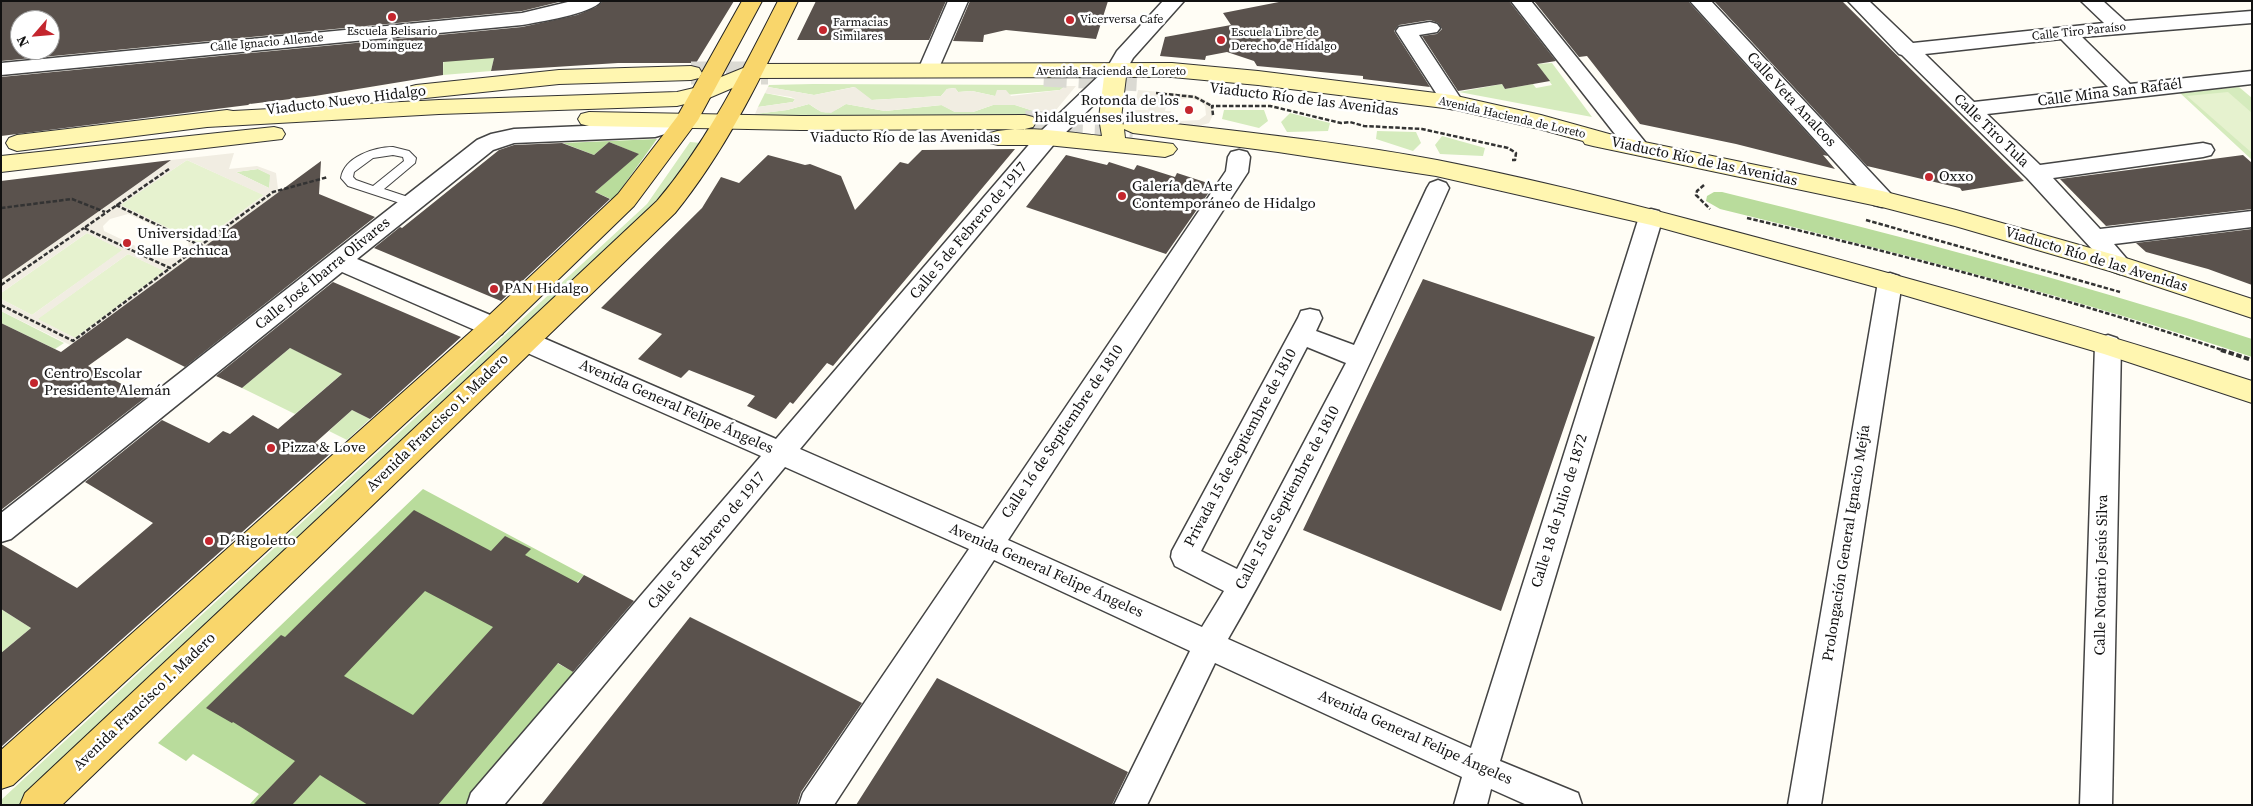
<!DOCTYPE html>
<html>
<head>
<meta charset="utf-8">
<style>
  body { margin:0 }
  #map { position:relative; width:2253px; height:806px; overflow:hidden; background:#fffdf5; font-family:"Source Serif 4",serif }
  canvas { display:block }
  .frame { position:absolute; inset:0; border:2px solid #111; pointer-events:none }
  .north { position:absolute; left:10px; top:10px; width:50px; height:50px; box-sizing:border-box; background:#fff; border:1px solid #a0a0a0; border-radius:50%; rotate:243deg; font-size:14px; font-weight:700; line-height:20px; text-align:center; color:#111 }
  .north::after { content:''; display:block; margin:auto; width:18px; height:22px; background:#c4262e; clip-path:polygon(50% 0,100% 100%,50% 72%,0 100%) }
</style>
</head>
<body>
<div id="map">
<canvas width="2253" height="806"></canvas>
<div class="frame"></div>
<div class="north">N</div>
</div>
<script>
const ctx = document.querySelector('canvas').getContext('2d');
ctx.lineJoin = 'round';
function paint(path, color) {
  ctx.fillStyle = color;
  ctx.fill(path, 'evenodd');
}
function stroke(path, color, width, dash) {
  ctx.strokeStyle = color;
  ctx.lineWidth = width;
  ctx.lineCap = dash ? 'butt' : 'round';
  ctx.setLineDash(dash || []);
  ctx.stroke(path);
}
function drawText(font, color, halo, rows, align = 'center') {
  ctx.font = font + ' "Source Serif 4",serif';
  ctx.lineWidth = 5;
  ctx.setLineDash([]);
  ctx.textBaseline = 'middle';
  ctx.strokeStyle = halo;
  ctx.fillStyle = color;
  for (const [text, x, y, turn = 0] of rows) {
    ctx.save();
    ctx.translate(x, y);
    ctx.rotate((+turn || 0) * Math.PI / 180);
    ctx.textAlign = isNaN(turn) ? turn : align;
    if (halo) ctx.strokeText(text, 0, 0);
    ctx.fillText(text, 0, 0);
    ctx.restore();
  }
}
const green = new Path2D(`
  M444,36L494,58L491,71L443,75Z
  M1552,63L1592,117L1459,92L1502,84L1505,89L1533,84L1536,88L1552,85L1537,64Z
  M813,84L1051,85L1065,86L1060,90L995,96L972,91L958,92L955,88L947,89L941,96L871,100L854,87L814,95L768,87L769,85Z
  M2239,87L2252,98V160L2180,93Z
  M765,93L795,99L793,102L758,107Z
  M809,104C826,116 829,114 846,104L885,111L942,105L955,112H973L993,105H1015L1043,114L1026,132L1030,116L753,117L755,114L787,110Z
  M1224,110H1264L1268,121L1259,128L1222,119Z
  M1290,113L1330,123L1328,131L1287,132L1281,122Z
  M1377,131L1416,132L1421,143L1413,151L1376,139Z
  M1442,136L1485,148L1483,156L1440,154L1435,145Z
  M690,142L701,143L676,186L21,805H1V800L647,204Z
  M258,169L271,175L269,188L236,172Z
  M1,311L64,343L55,349L1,323Z
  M290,348L343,373L295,414L242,388Z
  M352,410L370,419L347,440L329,431Z
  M1,609L31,628L1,653Z`);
const forest = new Path2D(`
  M657,139L613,200L595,192L638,154L609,142L594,155L563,143Z
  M1714,192H1722C1900,236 2078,282 2252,339V357C2077,298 1899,253 1720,209L1706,201L1707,196Z
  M423,489L584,575L550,613L533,650L579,675L468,805H249L259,794L193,754L186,761L158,743Z`);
const pitch = new Path2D(`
  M2228,92L2252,113V153L2187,96Z
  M187,160L264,195L199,243L120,205Z
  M87,233L123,250L32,315L1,299V293Z
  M128,254L165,271L75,338L37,319Z`);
const plaza = new Path2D(`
  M1065,86H1076L1036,134L1026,132L1043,114L1015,105H993L973,112H955L941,105L885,111L846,104L831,113L821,112L809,104L787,110L755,114L758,107L793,102L795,99L791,97L765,93L768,87L814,95L855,87L872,100L941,96L947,89L955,88L958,92L972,91L995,96L997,90H1006L1011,96L1060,90Z
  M1138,90L1195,95L1209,102L1214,113L1209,123L1193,128L1131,121L1134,110H1148L1150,104L1136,100ZM1189,98L1200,101L1205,106L1206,115L1199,120L1181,121L1172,115L1171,111H1165L1167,103L1174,104L1177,100Z
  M234,153L229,169L257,166L276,173L278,189L281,191L70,345L1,311V299L32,315L122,250L87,233L1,293V280L88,193L112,202L171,160ZM187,160L263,195V196L199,243L121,205ZM258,169L270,175L269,188L236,172ZM128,214L188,241L189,248L183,254L173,258L163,259L104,231L103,226L110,219ZM128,254L164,271L75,338L38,319Z`);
const building = new Path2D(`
  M1,1H563L522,11L1,61ZM20,20H50V50H20Z
  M603,1H734L696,63H618L491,71L494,58L443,62V75L315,96L250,104L251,103L248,105L1,136V77L522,27L577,15L596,7Z
  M816,1H946L929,40H797Z
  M970,1H1108L1096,39L1006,30L984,35L983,42L953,41Z
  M1284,1H1509L1556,61L1537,64L1550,81L1505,89L1502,84L1458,91L1422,36L1437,34L1442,29L1438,23L1430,20L1399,25L1394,31L1430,87L1363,79V76L1257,66L1254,61L1227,52L1206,56L1205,60L1160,56L1165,37L1231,25L1223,13Z
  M1534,1H1688L1828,156L1823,155L1835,169L1736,144L1640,124L1587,56L1579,57Z
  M1714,1H1842L2024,181L1962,191L1960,188L1867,166Z
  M609,142L639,154L595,192L610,199L501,301L374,248L400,227L402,228L499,150L514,145L562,143L594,155Z
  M1015,149L833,366L827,363L793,404L790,402L776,419L747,406L755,396L689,370L681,378L638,359L662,334L601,308L702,208L721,177L739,183L768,155L805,165L810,164L841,176L855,210L900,162L908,164L922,150Z
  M1066,155L1107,165L1109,162L1134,170L1137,165L1175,177L1177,173L1214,185L1166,254L1026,207Z
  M2243,155L2252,163V209L2106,226L2060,179Z
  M171,160L112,202L1,280V181Z
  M321,161L319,194L375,217L185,367L127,338L88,366L146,397L1,510V323L61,352Z
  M2252,229V285L2208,269L2146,252L2136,243Z
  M1423,279L1595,337L1501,611L1303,530Z
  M333,282L461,337L370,419L352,410L315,443L332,452L1,747V653L31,628L1,609V544L77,588L153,523L85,482L162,420L209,443L223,431L230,434L253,415L278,429L342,374L290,348L242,388L216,376Z
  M414,510L491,551L505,536L531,549L525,555L578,583L584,575L634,601L573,672L558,663L438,805H368L320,775L292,805H253L295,761L233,722L232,723L206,708L281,635L285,637ZM425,591L493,627L413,715L344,676Z
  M690,617L862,703L801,792L797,805H541Z
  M937,678L1128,772L1112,805H856Z`);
const secondaryTunnel = new Path2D(`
  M691,73H768
  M1044,75L1142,80
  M1025,122L1133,126`);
const pathFar1 = new Path2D(`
  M1156,93L1195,97L1212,106
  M1213,115L1212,106H1270L1341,123L1350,122L1364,126L1422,129L1508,148L1516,153L1515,160H1512
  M169,169L84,228L170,268L273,192L328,177
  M1704,185L1697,191L1696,195L1710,209
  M116,205L201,246
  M1,208L72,199L105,212
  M1747,218C1908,256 2068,298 2225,351
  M1866,220L2120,292
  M1,285L84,228
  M1,305L73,341L170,268`);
const path = new Path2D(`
  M2221,350L2252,360`);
const lane = new Path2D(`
  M393,147L409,151L416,158L415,163L384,189L417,200L419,203L417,206H409L348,186L341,178C344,157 374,147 393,147ZM393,155L403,157L404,161L373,186L356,180L353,177L354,172L373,158Z`);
const street = new Path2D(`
  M572,1H601C592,14 538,22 522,25L1,75V63L522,13Z
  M948,1H968L938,70L935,75L928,76L921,75L918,70Z
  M1163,1H1184L1133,58L1123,76L1055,143L800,449L983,529L1226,171L1228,157L1231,152L1239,150L1247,152L1250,157L1248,172L1008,540L1202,627L1224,591L1175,566L1171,557L1172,551L1298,318L1301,311L1310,309L1319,311L1322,318L1316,331L1354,345L1427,188L1430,183L1438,180L1446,183L1449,188C1381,341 1312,494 1228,639L1471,748L1639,217L1643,211L1651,209L1659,211L1663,217L1500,761L1578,793L1582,805H1527L1491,789L1487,805H1454L1462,777L1215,663L1147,805H1114L1190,651L994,560L834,805H799L803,793L969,549L785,467L504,805H467L471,793L761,456L516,348L512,341L516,334L525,331L534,334L776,439L1039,133L1107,68L1117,51ZM1307,347L1346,363L1237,569L1201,551Z
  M1511,1H1531L1645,142L1648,147L1645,152L1637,154L1629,152Z
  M1690,1H1711L1890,193L1893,199L1890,205L1882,207L1874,205Z
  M1848,1H1869L1913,43L2104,23L2081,1H2103L2125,21L2252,11V23L2082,37L2130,84L2252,71V84L1987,114L2040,165L2203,143L2211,145L2214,150L2211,155L2203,157L2053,178L2100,229L2252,211V227L2114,244L2132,265L2128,271L2120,274L2112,271L2027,178L1902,55L1899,54ZM2061,39L2108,87L1974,102L1925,54Z
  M1430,22L1437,24L1440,28L1437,32L1419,35L1463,102L1459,107L1452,109L1445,107L1396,31L1399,27Z
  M687,113L695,115L698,120L695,125L655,137L514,143L493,150L357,259L502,320L505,327L502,334L493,336L484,334L342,272L11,539L1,542V513L477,140L491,134L514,129L654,123Z
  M1890,273L1899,276L1902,282L1821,805H1788L1878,282L1881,276Z
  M2108,335L2117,338L2121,345L2112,805H2080L2095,345L2099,338Z`);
const secondary = new Path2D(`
  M1172,63L1258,71L1452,95L1541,115L1620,137L1882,191L1956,210L2129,259L2252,299V318L2113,272L1955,226L1882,207L1593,146L1585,144L1583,141L1539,129L1452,109L1258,85L1172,77H1126L1121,118L1123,125L1125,121L1133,119C1234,131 1337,141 1437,160C1554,183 1670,214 1785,245C1942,287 2097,331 2252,381V403L2104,354L1890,291L1651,225L1436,176L1278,152L1133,133L1124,129L1125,138L1173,144L1177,149L1173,154L1165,157L1047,145H998L990,143L987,138L990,133C1021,124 1070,133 1102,136L1099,118L1104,77L756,78L709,98L677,106L439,114L207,127L17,151L9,148L6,143L9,138L17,135L227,110L233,111L439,100L677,92L694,88L753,64Z
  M691,66L699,68L702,73L699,78L691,80L559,84L416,99L408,97L405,92L408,87L416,85L559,70Z
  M589,112L801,116L1025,115L1033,117L1036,122L1033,127L1025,129L801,130L589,126L581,124L578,119L581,114Z
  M274,127L282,129L285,134L282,139L1,172V156Z`);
const primary = new Path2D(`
  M742,1H762L698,120L634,206L502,334L13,785L1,789V750L484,320L618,194L677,117Z
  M778,1H798C762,75 727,149 675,213L62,805H20L25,793L657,201C708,141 742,71 778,1Z`);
const markers = [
  [392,17,5,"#c4262e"],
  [1070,20,5,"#c4262e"],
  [823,30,5,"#c4262e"],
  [1221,40,5,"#c4262e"],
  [1189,110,5,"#c4262e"],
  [1929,177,5,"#c4262e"],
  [1122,196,5,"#c4262e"],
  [127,243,5,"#c4262e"],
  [494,289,5,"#c4262e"],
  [34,383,5,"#c4262e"],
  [271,448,5,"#c4262e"],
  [209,541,5,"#c4262e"]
];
const farPoinames = [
  ["Vicerversa Cafe",1080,20],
  ["Farmacias",833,23],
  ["Similares",833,37],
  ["Escuela Belisario",392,32,"center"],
  ["Domínguez",392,46,"center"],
  ["Escuela Libre de",1231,33],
  ["Derecho de Hidalgo",1231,47]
];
const farStreetnames = [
  ["Calle Tiro Paraíso",2079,32,-6],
  ["Calle Ignacio Allende",267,43,-5],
  ["Avenida Hacienda de Loreto",1111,72],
  ["Avenida Hacienda de Loreto",1512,118,13]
];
const streetNames = [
  ["Calle Mina San Rafaél",2110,93,-7],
  ["Viaducto Río de las Avenidas",1304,100,7],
  ["Calle Veta Analcos",1791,100,47],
  ["Viaducto Nuevo Hidalgo",346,101,-7],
  ["Calle Tiro Tula",1991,131,44],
  ["Viaducto Río de las Avenidas",905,138],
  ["Viaducto Río de las Avenidas",1704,162,12],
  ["Calle 5 de Febrero de 1917",969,231,-50],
  ["Viaducto Río de las Avenidas",2096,260,17],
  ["Calle José Ibarra Olivares",323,274,-39],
  ["Avenida General Felipe Ángeles",676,407,24],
  ["Avenida Francisco I. Madero",438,423,-44],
  ["Calle 16 de Septiembre de 1810",1063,432,-56],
  ["Privada 15 de Septiembre de 1810",1241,448,-62],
  ["Calle 15 de Septiembre de 1810",1288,498,-62],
  ["Calle 18 de Julio de 1872",1560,511,-73],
  ["Calle 5 de Febrero de 1917",707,541,-50],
  ["Prolongación General Ignacio Mejía",1847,543,-81],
  ["Avenida General Felipe Ángeles",1046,571,24],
  ["Calle Notario Jesús Silva",2102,575,-89],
  ["Avenida Francisco I. Madero",145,702,-44],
  ["Avenida General Felipe Ángeles",1415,738,24]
];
const poiNames = [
  ["Rotonda de los",1179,101,"right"],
  ["hidalguenses ilustres.",1179,118,"right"],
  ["Oxxo",1939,177],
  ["Galería de Arte",1132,187],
  ["Contemporáneo de Hidalgo",1132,204],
  ["Universidad La",137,234],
  ["Salle Pachuca",137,251],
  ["PAN Hidalgo",504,289],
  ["Centro Escolar",44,374],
  ["Presidente Alemán",44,391],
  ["Pizza & Love",281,448],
  ["D´Rigoletto",219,541]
];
paint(green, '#d5ebbd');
paint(forest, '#b9dc9c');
paint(pitch, '#e6f2cf');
paint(plaza, '#f1ede2');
paint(building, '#5a524d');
stroke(secondaryTunnel, '#dbdad3', 23, [23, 12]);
stroke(lane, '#444', 2);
stroke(street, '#444', 3);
stroke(secondary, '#333', 2);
stroke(primary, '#222', 2);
stroke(pathFar1, '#333', 2.5, [4.5, 2]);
stroke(path, '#333', 4, [5.5, 2.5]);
paint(lane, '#fff');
paint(street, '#fff');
paint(secondary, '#fff6b0');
paint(primary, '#f9d66b');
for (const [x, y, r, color] of markers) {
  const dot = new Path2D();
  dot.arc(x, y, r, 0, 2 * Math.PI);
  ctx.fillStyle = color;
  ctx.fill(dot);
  stroke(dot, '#fff', 2);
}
drawText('12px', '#111', '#fff', farPoinames, 'left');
drawText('12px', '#111', '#fff', farStreetnames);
drawText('15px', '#111', '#fff', streetNames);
drawText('15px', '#111', '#fff', poiNames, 'left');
</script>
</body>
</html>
